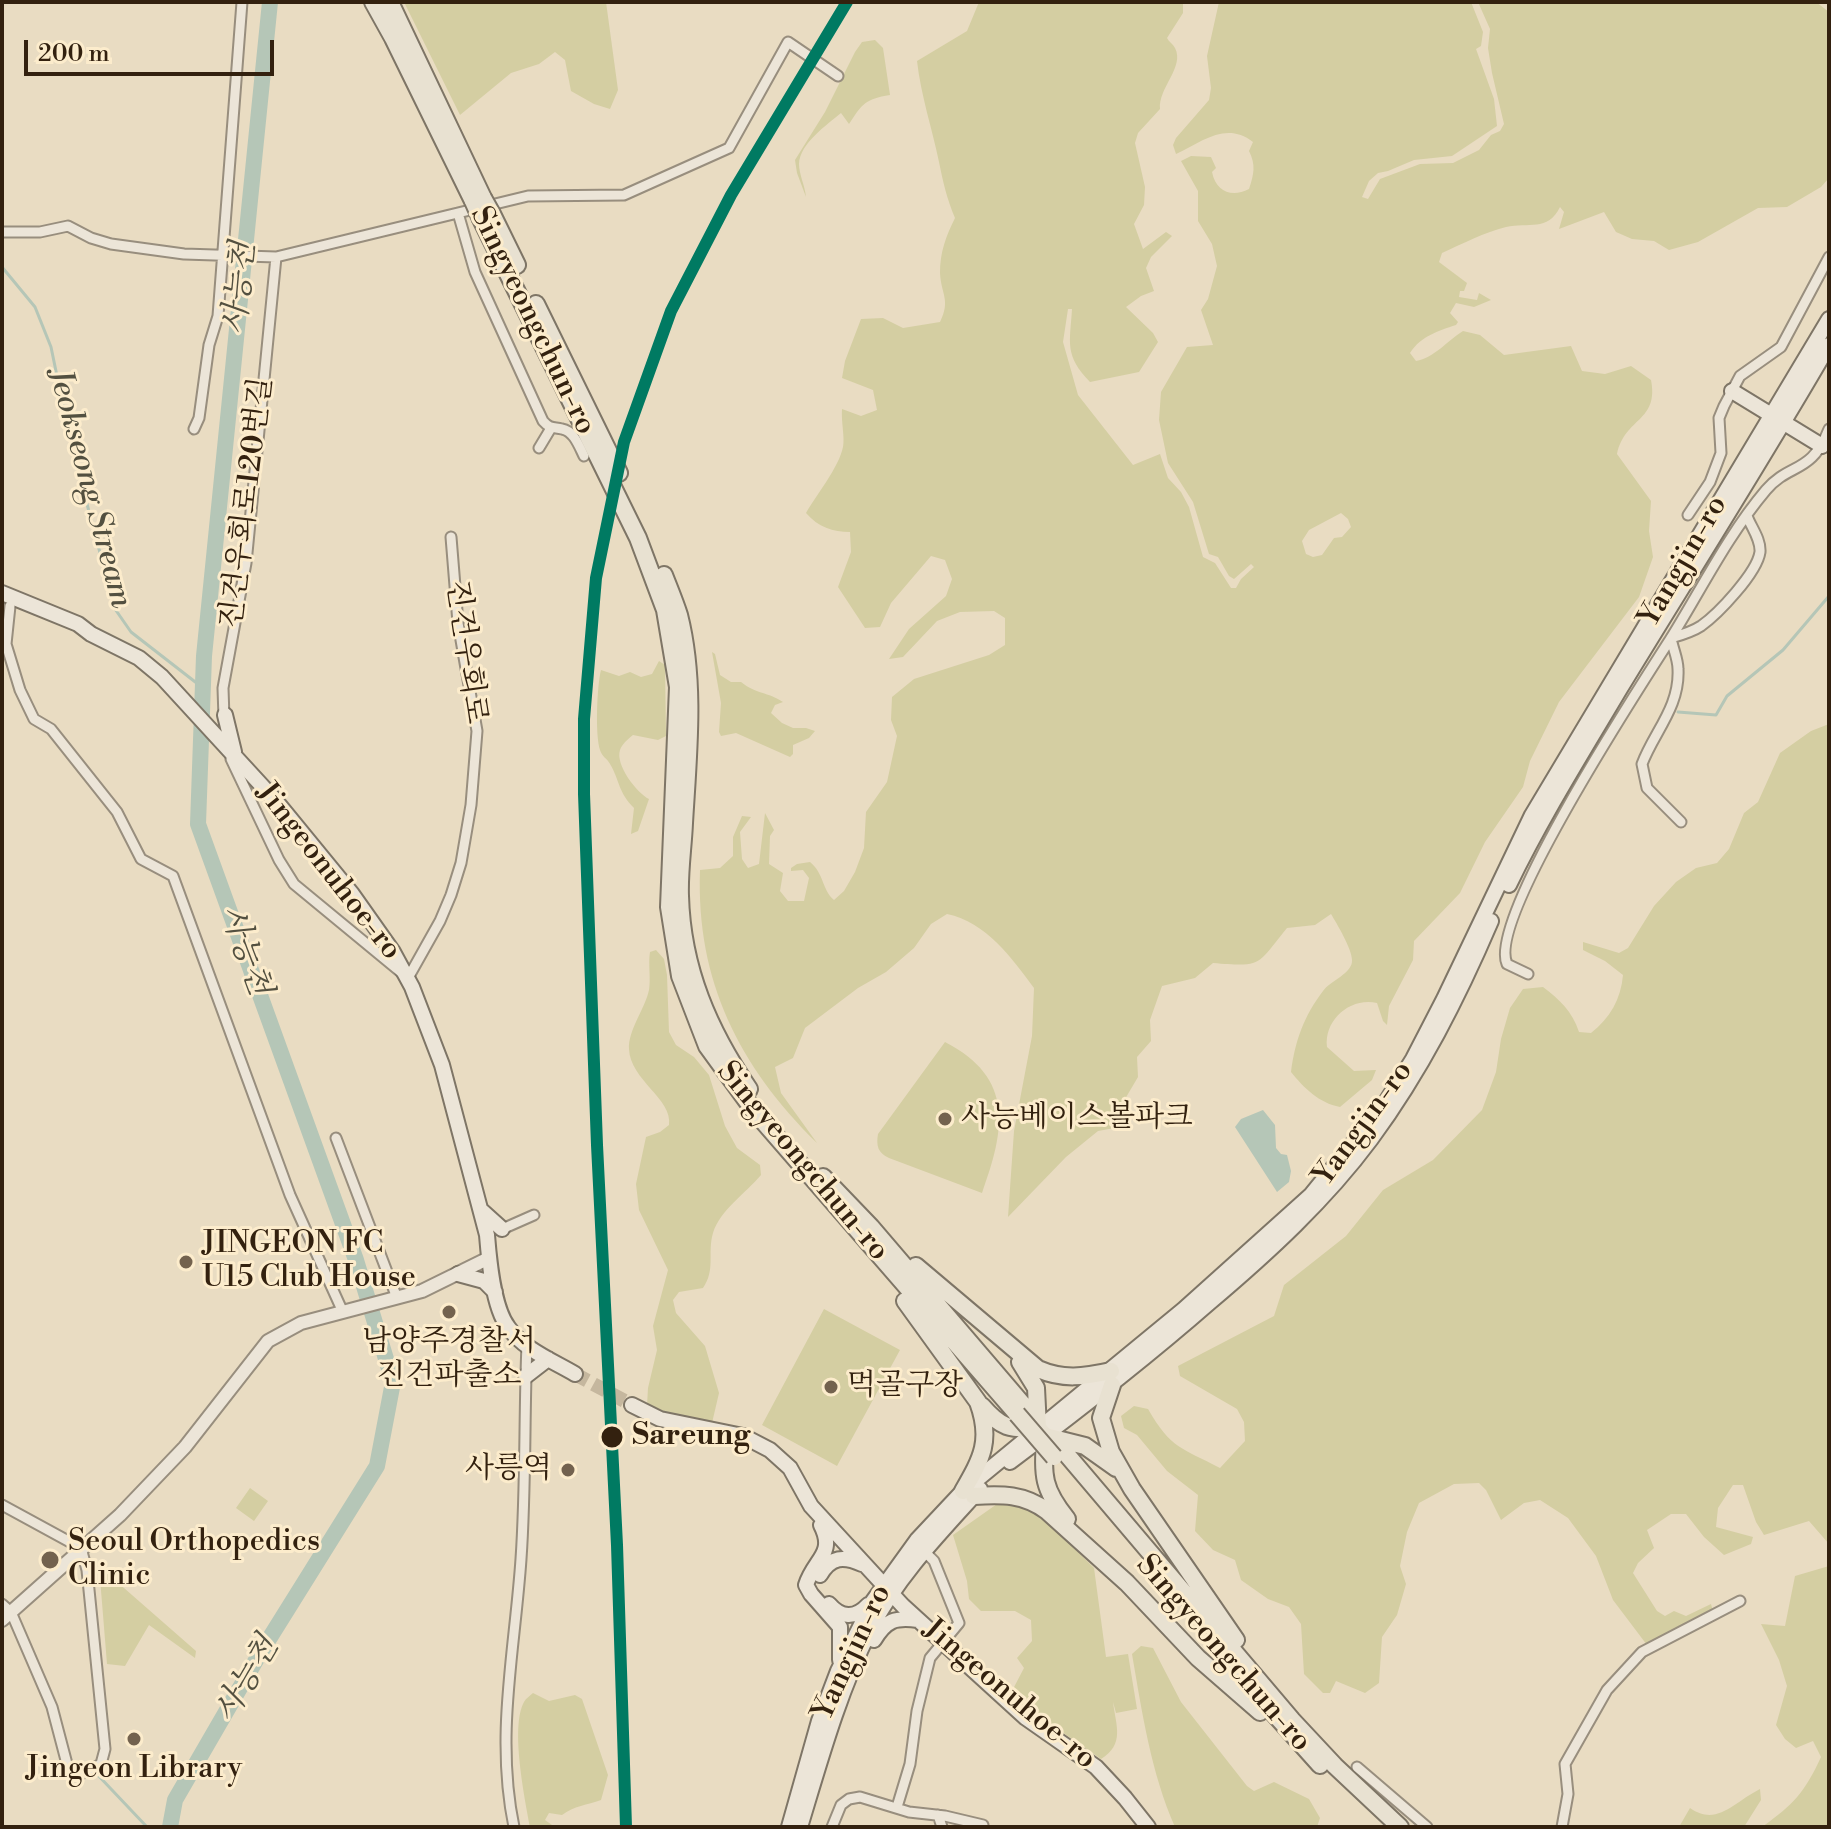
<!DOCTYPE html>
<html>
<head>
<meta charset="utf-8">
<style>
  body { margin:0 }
  #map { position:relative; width:1831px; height:1829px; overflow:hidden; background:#e9dcc2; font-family:"Libre Bodoni",serif }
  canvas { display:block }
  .frame { position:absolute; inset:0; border:4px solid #33210f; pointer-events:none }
  .scale { position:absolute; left:24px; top:40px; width:250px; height:36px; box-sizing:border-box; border:4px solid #33210f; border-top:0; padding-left:10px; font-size:24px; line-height:28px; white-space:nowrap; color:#33210f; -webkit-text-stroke:6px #fceccc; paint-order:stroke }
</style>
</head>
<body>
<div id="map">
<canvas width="1831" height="1829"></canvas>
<div class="frame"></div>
<div class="scale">200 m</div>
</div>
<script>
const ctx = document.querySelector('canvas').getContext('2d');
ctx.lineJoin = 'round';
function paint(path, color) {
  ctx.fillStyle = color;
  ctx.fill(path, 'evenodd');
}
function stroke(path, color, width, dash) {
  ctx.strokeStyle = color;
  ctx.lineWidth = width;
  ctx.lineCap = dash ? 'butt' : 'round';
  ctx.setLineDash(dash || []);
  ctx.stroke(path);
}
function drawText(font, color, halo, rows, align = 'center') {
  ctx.font = font + ' "Libre Bodoni","Noto Serif KR",serif';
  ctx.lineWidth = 6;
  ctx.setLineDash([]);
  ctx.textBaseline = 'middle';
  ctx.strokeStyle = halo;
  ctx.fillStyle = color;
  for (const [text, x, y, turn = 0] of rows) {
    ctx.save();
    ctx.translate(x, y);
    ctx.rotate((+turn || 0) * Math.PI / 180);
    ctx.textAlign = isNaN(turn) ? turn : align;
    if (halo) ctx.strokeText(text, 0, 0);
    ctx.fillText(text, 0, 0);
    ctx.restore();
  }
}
const green = new Path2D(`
  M404,2H606L618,90L610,109L594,104L571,91L565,60L555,52L539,64L511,73L460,115Z
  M979,2H1183V13L1167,38C1169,42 1173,44 1175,48C1185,67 1158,88 1160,109L1138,133L1135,143L1145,187L1144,205L1134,224L1143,249L1166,232L1172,236L1151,257L1146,268L1154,291L1141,296L1126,307L1153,333L1158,342L1139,372L1090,382C1064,355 1070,343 1072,309H1068L1063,342L1078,395L1133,465L1160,454L1168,478L1181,492L1189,507L1203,557L1215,563L1231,588H1236L1241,579L1254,567L1251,564L1234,579L1229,576L1218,557L1209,554L1193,502L1168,463L1159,420L1161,392L1187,347L1213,345L1201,310L1208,299L1217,266L1212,244L1198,221V191L1181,161L1191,156L1211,157L1216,168L1212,172C1216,192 1232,198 1249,189C1254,174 1256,165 1249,151L1253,142C1226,121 1202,142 1176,154L1173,145L1176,138L1209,100L1211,88L1207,56L1219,2H1471L1483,32L1481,46L1476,49L1494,99L1497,126L1452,156L1414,160L1388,171L1378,173L1369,181L1362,197L1368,199L1380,179L1420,164L1453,163L1479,150L1491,135L1500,131L1504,124L1492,73L1488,48L1490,29L1478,2H1816L1829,12V178L1821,187L1787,207L1758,208L1698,242L1669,250L1654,241L1632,239L1616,232L1604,212L1559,229L1564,212L1560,207C1548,232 1528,222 1506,227C1485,232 1462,244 1442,253L1439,262L1467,283L1464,291H1460L1459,297L1477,300L1479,293L1491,300L1474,307L1456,303L1450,313L1458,322L1456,325C1438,331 1421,336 1410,353L1416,361C1434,358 1447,341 1463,331L1480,335L1504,355L1571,346L1582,371L1605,374L1631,366L1651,380C1659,422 1625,417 1617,454L1651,501L1649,531L1653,557L1639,597L1559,702L1530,761L1523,787L1485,842L1460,893L1414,941L1413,960L1389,1006L1387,1025L1383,1021L1377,1003C1350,997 1324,1020 1327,1047L1354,1071L1376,1070L1372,1080L1340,1107C1319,1103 1304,1088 1291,1072C1295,1041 1304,1016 1323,991C1330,981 1353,973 1352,960C1352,949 1337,924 1331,914L1315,925L1287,928C1256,966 1263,967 1213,963L1195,978L1162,986L1150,1020L1151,1041L1137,1057L1138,1077L1125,1099L1120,1127L1098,1131L1066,1157L1008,1217L1014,1131L1032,1036L1034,988C1012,958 986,922 947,914L931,924L914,948L886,972L858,988L805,1028L793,1058L775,1067L781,1093L817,1143C739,1066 696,981 700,870L720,868L733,856V837L742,816L751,817L740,832L742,859L748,868L759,864L765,813L774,830L770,836L769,864L783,873L780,891L788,901H804L809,878L803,870L791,871V868L797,864L810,862C824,873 822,890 834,900L844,891L855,872L864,848L866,812L887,782L897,736L891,720L892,697L914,679L989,655L1005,645V618L994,611L960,612L937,621L903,657L889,659L909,629L946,596L952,579L945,560L931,556L891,603L880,627L865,628L838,587L851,552L850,532C833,532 818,527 806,513C817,494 839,467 843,447C845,437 841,422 842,409L861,416L877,410L873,390L842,378L845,361L861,319L883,318L903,328L940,322C951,300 941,294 940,273C940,252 946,236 955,218C947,199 943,182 939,162C932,128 921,96 917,61L967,31ZM1341,513L1348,519L1351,527L1342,537L1334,538L1322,555L1313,557L1306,554L1302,541L1309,530Z
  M875,40L883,48L890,95C865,99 862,104 849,124L841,113C827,125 800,143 799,164C799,174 805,186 806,197L797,173L795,160L825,112L855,52L862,42Z
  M712,652L715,654L720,675L731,682H741C756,694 768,692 783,702L775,705L771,713L782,723L793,728H806L815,731L809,738L793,745V754L790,757L736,733L721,736L719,732L721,703Z
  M659,661L665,665L666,736L658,740L633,735C628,739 622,744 620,750C615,765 637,793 649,799L638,831L631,834L634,808C618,792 620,781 610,764C607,758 602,757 600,750C595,735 597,685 601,670L619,676L630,672L641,677L652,674Z
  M1829,724V1544L1809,1521L1764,1535L1756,1522L1743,1485H1733L1718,1508L1716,1527L1753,1537L1751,1544L1724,1555L1704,1537L1686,1514H1671L1647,1530L1654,1548L1638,1563L1633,1573L1657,1611L1665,1616L1674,1611L1686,1616L1711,1604L1715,1619L1660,1648L1647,1645L1613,1600L1596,1556L1568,1518L1540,1500L1524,1503L1501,1520L1486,1490L1479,1483L1454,1484L1419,1503L1407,1532L1400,1566L1406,1584L1397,1615L1382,1637L1379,1683L1365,1693L1336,1681L1330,1693H1323L1304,1674L1301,1624L1289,1607L1268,1599L1241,1580L1235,1560L1213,1550L1195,1531L1198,1495L1167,1471L1137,1435L1124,1428L1121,1416L1134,1406L1148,1409C1171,1449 1182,1448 1220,1468L1245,1441L1244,1422L1237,1409L1180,1376L1178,1366L1274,1316L1284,1285L1346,1236L1383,1190L1433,1160L1482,1110L1496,1072L1501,1039L1510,1008L1523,989L1543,987C1560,1000 1572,1011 1579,1032L1591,1033C1610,1018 1621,999 1623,975L1605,961L1583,950V942L1619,953L1628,948L1654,906L1676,882L1696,868L1717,863L1729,849L1744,813L1758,802L1780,753L1811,731Z
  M656,950L664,959L667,975L669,1032L676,1045L694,1057L709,1075L725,1126L737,1148L760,1165L761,1175C746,1193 720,1210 713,1233C707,1254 716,1269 703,1288L679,1292L673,1300L676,1313L705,1346L719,1393L712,1423L662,1416L647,1406L648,1388L657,1350L653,1326L668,1270L639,1210L636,1184L646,1137L660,1132L669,1125C673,1099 630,1080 629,1049C628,1030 645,1009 649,990C651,978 648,964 650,952Z
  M945,1042C1015,1078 1005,1130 982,1193L889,1158C878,1153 876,1146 878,1134Z
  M824,1309L900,1350L837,1466L762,1425Z
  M250,1488L268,1501L254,1521L236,1508Z
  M997,1504L1036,1510L1094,1568L1106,1657L1128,1654L1137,1709L1116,1713L1113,1702C1116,1726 1125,1744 1101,1759L1023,1705L1012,1691L1024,1668L1017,1658L1032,1641L1031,1620L1015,1611H981L969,1599L967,1581L953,1535Z
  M1829,1566V1827H1762C1793,1805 1805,1792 1821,1757L1813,1741L1796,1748L1785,1739L1776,1725L1787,1686L1779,1660L1761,1624L1785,1626L1795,1576Z
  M108,1574L196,1651L195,1658L149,1625L125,1666L107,1664L100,1578Z
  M1141,1646L1153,1648L1181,1702L1247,1786L1254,1791L1274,1782L1309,1799L1320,1818L1317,1827H1175C1151,1773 1142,1712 1132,1654Z
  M533,1693L549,1701L575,1695L582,1699L608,1775L601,1800C587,1805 574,1806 562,1815L549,1813L545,1820L552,1825L586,1827H530C525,1799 510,1727 524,1702C526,1698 530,1696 533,1693Z
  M1760,1789L1761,1800L1744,1827H1679L1690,1808C1717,1827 1734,1802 1760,1789Z`);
const water = new Path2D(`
  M1263,1110L1275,1125L1276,1148L1281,1154L1287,1155L1291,1171L1289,1182L1277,1192L1235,1127L1241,1119Z`);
const stream = new Path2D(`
  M2,267L35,307L51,347L71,444L115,609L131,632L203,688
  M1678,712L1716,715L1727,696L1783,650L1829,596
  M94,1771L147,1827`);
const river = new Path2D(`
  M170,1827L175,1800L259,1655L377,1466L393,1382L356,1260L198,824L204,656L270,2`);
const secondaryTunnel = new Path2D(`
  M575,1374L632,1405`);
const minor = new Path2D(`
  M458,213L475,272L543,421C550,429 553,427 562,429C574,431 579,446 584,456
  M2,232H40L68,226L91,238L111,244L184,254L276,257L528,196L624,195L729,148L788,42L838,76
  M194,429L199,418L209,345L218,316L242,2
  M539,448L551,428
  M1688,515L1710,482L1721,453L1719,418L1724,406L1740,376L1781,347L1829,257
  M10,606L6,644L20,690L34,719L51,729L117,812L141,859L173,876L290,1195L342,1310
  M224,718L223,688L246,563L276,257
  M231,759L279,860L294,884L408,978L440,921L451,895L461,863L471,805L477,731L458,623L451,537
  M1681,822L1647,788L1642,764C1654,732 1680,707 1678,669C1678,659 1673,649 1671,638C1681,635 1692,632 1701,626C1718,614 1757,573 1760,552C1761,539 1751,527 1747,516
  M1528,974L1507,964C1487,920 1641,685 1671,638C1702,588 1728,535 1766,490C1790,462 1811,475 1829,429
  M336,1138L397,1298
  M500,1230L534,1215
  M2,1505L81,1548L87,1570L105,1749L101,1764L81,1774L74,1773L67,1764L52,1707L11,1612L2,1604
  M1357,1767L1427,1827
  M897,1807L910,1764L917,1711L930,1658L959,1623L934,1561L924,1551
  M938,1815L942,1827
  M514,1827C495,1736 515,1649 521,1559C526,1487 524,1415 527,1344
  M832,1827L841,1805L849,1799L860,1797L909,1812L945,1816L983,1825
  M1562,1827L1568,1794L1565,1764L1607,1690L1642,1652L1740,1601`);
const tertiary = new Path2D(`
  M2,1620L120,1515L185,1447L268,1341L301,1323L422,1291L489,1258`);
const secondary = new Path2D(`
  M1732,391L1822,446
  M2,593L78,624L91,634L139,658L162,677L275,800L352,894L393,952L412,987L442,1065L487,1235C489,1260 493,1307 508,1327C523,1349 553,1361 575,1374
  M225,715L234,752
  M1509,885C1542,817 1582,753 1620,689C1690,574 1762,461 1829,345
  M482,1211L502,1229
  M458,1274L484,1281L495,1292
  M526,1376L548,1359
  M632,1405L660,1419L743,1436L770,1450L790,1468L811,1506L903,1606L1026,1718L1096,1767L1125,1798L1148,1827
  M1010,1462C1078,1411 1145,1359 1209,1303C1268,1253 1325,1201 1371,1139C1421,1071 1458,998 1491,921
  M821,1525C836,1554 814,1559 806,1585L811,1594L840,1627V1660
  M820,1575C831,1556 844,1556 862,1564
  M829,1604C841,1618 855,1619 868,1605
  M874,1640C886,1620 895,1617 918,1620
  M789,1827L819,1721L838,1671L873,1601L917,1540L963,1491L1183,1310L1311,1195L1384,1105L1413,1059L1444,999L1532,815L1829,319
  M800,1827C820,1761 839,1692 870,1630C897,1577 940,1533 980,1489`);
const trunk = new Path2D(`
  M373,2L393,38L473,201
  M390,2L483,198
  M492,214L517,265
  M481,219L638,538L665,610L678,687L669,907L680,976L707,1046L755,1112L1017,1414
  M536,304L619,473
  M664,575C669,588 675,602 679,615C696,682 688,755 684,823C683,847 679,872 680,896C682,969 709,1030 749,1089
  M823,1177L871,1227L1025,1407
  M916,1266L1038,1369C1063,1380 1084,1377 1111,1371
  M905,1301L978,1402C992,1440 982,1458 963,1491
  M1020,1362L1036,1388L1038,1428L1045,1436L1085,1446L1116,1468
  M1112,1385L1101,1418L1111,1452L1132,1489L1236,1640
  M982,1406C1001,1428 1010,1430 1038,1428
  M1045,1437C1043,1476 1042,1488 1067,1519
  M1063,1450L1292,1720L1335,1766L1400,1827
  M974,1496C1002,1494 1024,1494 1047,1511L1127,1583L1198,1658L1260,1712
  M1226,1660L1320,1765`);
const trunkBridge = new Path2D(`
  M483,198L492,214
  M473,201L481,219
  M1017,1414L1054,1457`);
const rail1 = new Path2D(`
  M626,1827L617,1545L597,1145L584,794V719L596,578L624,442L671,311L731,195L847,2`);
const markers = [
  [945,1119,8,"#73624e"],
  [186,1262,8,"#73624e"],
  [449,1312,8,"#73624e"],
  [831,1387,8,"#73624e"],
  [612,1437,12,"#33210f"],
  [568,1470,8,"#73624e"],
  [50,1560,10,"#73624e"],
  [134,1739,8,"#73624e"]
];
const streetNames = [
  ["Singyeongchun-ro",532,321,64],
  ["진건우회로120번길",248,503,-83],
  ["Yangjin-ro",1684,562,-60],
  ["진건우회로",465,652,82],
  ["Jingeonuhoe-ro",328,872,52],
  ["Yangjin-ro",1364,1124,-54],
  ["Singyeongchun-ro",802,1162,50],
  ["Yangjin-ro",853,1653,-65],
  ["Singyeongchun-ro",1223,1654,49],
  ["Jingeonuhoe-ro",1009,1695,40]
];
const poiNames = [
  ["사능베이스볼파크",961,1119],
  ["JINGEON FC",202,1245],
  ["U15 Club House",202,1279],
  ["남양주경찰서",449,1343,"center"],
  ["진건파출소",449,1377,"center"],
  ["먹골구장",847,1387],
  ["사릉역",552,1470,"right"],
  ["Seoul Orthopedics",68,1543],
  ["Clinic",68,1577],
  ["Jingeon Library",134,1770,"center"]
];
const stopNames = [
  ["Sareung",632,1437]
];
const waterNames = [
  ["사능천",241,288,-84],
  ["Jeokseong Stream",89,489,75],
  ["사능천",244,951,70],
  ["사능천",248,1680,-59]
];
paint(green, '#d4cea2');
paint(water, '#b5c6b7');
stroke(stream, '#b5c6b7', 3);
stroke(river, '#b5c6b7', 16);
stroke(secondaryTunnel, '#c5b79e', 14, [14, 7]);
stroke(minor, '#988e7e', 13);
stroke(tertiary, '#988e7e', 16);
stroke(secondary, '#7e7566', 18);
stroke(trunk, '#7e7566', 20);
stroke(minor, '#ece5d8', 9);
stroke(tertiary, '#ece5d8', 12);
stroke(secondary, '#ece5d8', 14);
stroke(trunk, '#e8e1d1', 16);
stroke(trunkBridge, '#7e7566', 20, []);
stroke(trunkBridge, '#e8e1d1', 16);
stroke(rail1, '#007a62', 12);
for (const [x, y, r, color] of markers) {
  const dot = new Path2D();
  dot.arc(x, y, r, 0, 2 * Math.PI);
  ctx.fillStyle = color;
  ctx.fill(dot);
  stroke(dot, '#fceccc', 3);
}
drawText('30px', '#33210f', '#fceccc', streetNames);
drawText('30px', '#33210f', '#fceccc', poiNames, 'left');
drawText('bold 30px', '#33210f', '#fceccc', stopNames, 'left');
drawText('italic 32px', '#535040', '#fceccc', waterNames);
</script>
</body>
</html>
